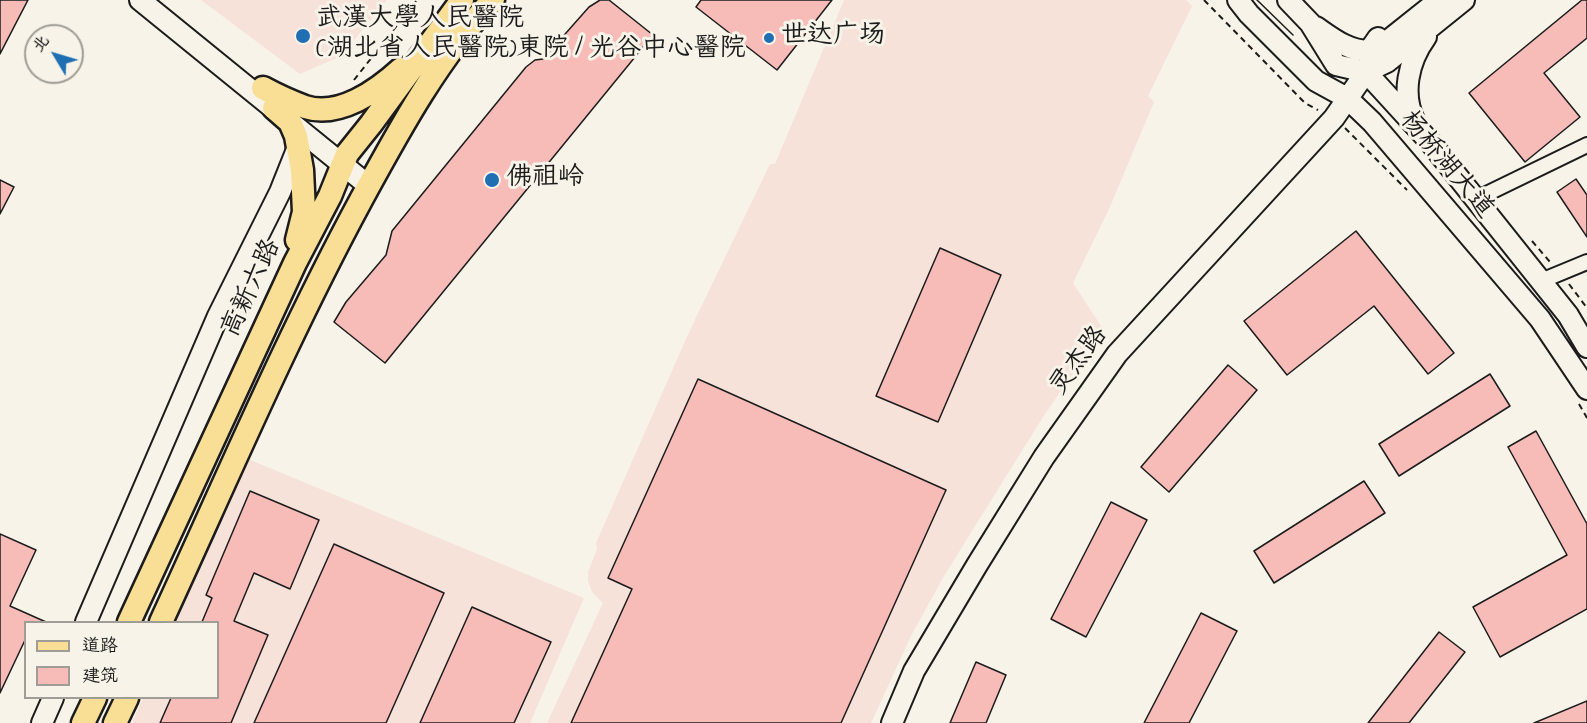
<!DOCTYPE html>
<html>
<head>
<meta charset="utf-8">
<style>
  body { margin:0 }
  #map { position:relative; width:1587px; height:723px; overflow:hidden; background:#f7f3e8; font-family:"Indie Flower","LXGW WenKai TC",sans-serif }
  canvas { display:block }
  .legend { position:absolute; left:24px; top:621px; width:195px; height:78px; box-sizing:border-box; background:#f7f3e8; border:2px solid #9f9d96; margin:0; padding:8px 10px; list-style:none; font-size:18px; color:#1c1c1c }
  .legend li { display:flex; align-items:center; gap:12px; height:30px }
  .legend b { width:30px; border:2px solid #9f9d96 }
  .north { position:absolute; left:24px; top:24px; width:60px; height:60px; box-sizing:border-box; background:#f7f3e8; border:2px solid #9f9d96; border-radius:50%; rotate:308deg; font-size:16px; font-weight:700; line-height:24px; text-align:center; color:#1c1c1c }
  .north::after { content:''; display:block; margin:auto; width:21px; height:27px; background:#1f6fb2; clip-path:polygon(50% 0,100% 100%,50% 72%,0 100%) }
</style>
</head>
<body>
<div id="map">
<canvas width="1587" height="723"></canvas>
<ul class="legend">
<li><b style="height:8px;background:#f9df96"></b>道路</li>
<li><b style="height:16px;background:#f7bbb8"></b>建筑</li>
</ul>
<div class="north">北</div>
</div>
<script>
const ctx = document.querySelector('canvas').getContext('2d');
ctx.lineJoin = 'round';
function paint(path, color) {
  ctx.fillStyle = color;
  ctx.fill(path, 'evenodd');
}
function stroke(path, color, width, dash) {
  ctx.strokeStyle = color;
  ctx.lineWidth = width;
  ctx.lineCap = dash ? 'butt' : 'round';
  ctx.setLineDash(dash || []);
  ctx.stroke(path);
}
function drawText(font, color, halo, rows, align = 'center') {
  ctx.font = font + ' "Indie Flower","LXGW WenKai TC",sans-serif';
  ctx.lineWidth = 6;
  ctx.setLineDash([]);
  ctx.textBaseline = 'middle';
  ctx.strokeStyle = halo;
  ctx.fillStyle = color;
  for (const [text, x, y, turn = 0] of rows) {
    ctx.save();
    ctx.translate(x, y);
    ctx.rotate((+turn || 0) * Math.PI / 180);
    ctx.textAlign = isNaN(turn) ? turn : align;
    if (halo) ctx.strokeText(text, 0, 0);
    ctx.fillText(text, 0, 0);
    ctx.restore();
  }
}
const built = new Path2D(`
  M201,0H387L341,56L300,74Z
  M844,0H1186L1192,6L1148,96L1154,102L1109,209L1073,283L1103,329L1043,417L944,576L911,636L871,723H547L603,603L592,592L588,581V572L597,549L596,543L690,330L770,164H775Z
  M248,459L584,598L530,723H132L143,698H218V622H176Z`);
const building = new Path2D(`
  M0,0H28L0,54Z
  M600,0H609L653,35L385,363L334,322L346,302L386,255L392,231L526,67L535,60L543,59L589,7Z
  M701,0H832L777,70L696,7Z
  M1582,0H1587V38L1544,73L1580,117L1525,162L1469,93Z
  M1576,179L1587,195V237L1557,192Z
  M0,180L14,187L0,214Z
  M1356,231L1454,353L1428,374L1374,306L1287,375L1244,321Z
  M940,248L1001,275L938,422L876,396Z
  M1228,365L1257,390L1169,492L1141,467Z
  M1490,374L1510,406L1399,476L1379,444Z
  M698,379L946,490L841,723H571L632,589L608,578Z
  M1536,431L1587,524V609L1500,657L1473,607L1567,555L1508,447Z
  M1364,481L1385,513L1274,583L1254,551Z
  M250,491L319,520L290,589L254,573L234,621L268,635L231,723H160L171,698H218V622H202L212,598L206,595Z
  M1111,502L1147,520L1086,637L1051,619Z
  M0,534L36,550L10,606L46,622H26V638L0,693Z
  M334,544L444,593L386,723H254Z
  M472,607L551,642L514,723H420Z
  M1201,613L1237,631L1189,723H1144Z
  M1439,632L1465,652L1409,723H1368Z
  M976,662L1006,675L986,723H950Z
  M1587,701V723H1534Z`);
const path = new Path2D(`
  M1204,0L1305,103L1318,110
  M354,80L417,0
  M1345,128L1407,190
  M1532,241L1550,262
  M1569,284L1587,308
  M1579,404L1587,418`);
const street = new Path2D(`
  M1476,199L1587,145
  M1541,281L1587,262`);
const secondary = new Path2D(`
  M140,0L369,186
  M1238,0L1249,14L1316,81L1347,98L1372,122L1540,319L1587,389
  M1288,0L1310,23L1336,65L1366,72L1430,142L1568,315L1587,347
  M1439,0L1375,51L1366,72L1387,62L1464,0
  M1316,27C1332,38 1348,51 1369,51L1378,38
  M1415,122C1401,94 1408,62 1426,37
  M86,622L218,316L280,192L298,147
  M42,723L53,698
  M892,723L914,671L977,565L1044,457L1117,354L1334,118L1366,72`);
const primary = new Path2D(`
  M263,88C276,95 291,102 305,107C339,118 377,91 401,69
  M274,108L290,122L296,136L302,170L304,212L297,240
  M129,622L295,263L330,196L347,154L371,124L462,0
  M161,622C226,481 287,337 361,200C398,132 439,56 493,0
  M83,723L95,698
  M115,723L127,698`);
const tram = new Path2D(`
  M1257,0L1293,35`);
const markers = [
  [303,36,8,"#1f6fb2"],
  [769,38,6,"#1f6fb2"],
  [492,180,8,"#1f6fb2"]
];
const poiNames = [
  ["武漢大學人民醫院",316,21],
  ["(湖北省人民醫院)東院 / 光谷中心醫院",316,51],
  ["世达广场",781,38],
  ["佛祖岭",506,180]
];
const streetNames = [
  ["杨桥湖大道",1445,166,50],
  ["高新六路",253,289,-65],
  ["灵杰路",1080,362,-53]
];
paint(built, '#f7e2da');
paint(building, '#f7bbb8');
stroke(building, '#1c1c1c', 1.5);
stroke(street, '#1c1c1c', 18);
stroke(secondary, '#1c1c1c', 24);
stroke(primary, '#1c1c1c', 27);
stroke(path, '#1c1c1c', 2, [6, 4.5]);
stroke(street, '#f7f3e8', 14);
stroke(secondary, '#f7f3e8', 20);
stroke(primary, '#f9df96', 22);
stroke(tram, '#1c1c1c', 1.5);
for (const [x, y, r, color] of markers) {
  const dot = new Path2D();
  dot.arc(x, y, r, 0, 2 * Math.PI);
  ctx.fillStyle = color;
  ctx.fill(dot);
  stroke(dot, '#f7f3e8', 2);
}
drawText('26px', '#1c1c1c', '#f7f3e8', poiNames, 'left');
drawText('26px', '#1c1c1c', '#f7f3e8', streetNames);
</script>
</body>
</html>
